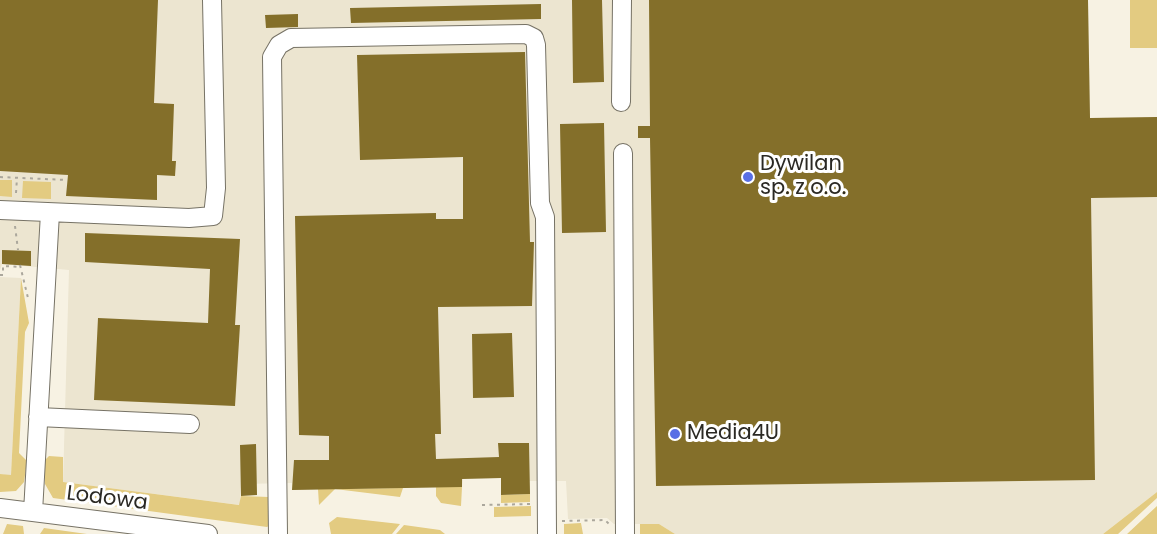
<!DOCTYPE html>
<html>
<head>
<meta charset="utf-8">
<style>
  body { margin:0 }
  canvas { display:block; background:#f7f2e3 }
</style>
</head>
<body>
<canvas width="1157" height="534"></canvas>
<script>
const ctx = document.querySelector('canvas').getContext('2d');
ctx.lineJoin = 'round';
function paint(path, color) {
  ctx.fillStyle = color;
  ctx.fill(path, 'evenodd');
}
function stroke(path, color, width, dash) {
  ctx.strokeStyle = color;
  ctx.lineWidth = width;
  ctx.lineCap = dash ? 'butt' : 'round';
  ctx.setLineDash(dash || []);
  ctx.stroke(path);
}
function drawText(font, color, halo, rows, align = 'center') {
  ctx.font = font + ' Poppins,sans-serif';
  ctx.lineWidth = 6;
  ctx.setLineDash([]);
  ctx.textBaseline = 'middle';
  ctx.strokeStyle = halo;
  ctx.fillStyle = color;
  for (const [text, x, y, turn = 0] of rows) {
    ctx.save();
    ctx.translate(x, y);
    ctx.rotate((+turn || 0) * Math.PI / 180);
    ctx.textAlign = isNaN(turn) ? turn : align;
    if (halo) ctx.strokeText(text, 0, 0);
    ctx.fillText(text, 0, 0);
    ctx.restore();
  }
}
const built = new Path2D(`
  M0,0H1088L1090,118L1157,117V492L1103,534H675L659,524H614L607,518L568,519L566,481H530L501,495V478L463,479L462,487L292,490V483L241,484L240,505L63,482L69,270L2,264L0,270Z
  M0,277L21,278L11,476L0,474Z`);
const green = new Path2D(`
  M1130,0H1157V48H1130Z
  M0,180H12V197L0,196Z
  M23,181L51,182V199L22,198Z
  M21,278L29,323L25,332L19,453L27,461L24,482L16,491L0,492V474L11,475Z
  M49,456L63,457V482L239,505L241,496L269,497L270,525L267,527L53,498L45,484V460Z
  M436,487H462L461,506L441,503L436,496Z
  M403,488L400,497L335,489L319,505L318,489Z
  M1157,492V498L1118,534H1103Z
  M530,494V502L501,503V495Z
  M531,506V516L494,517V507Z
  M1157,506V534H1126H1127Z
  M337,517L400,524L392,534H331L329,523Z
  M581,523L583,534H564V524Z
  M7,524L23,526L24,534H3Z
  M640,524H659L675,534H640Z
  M404,525L440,530L445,534H396Z
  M44,528L87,534H40Z`);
const building = new Path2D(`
  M0,0H158L154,103L174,104L172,161H176L175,176L157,175V200L66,196L68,175L0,171Z
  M572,0H602L604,82L573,83Z
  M649,0H1088L1090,118L1157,117V197L1091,198L1095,480L656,486L650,138H638V126H650Z
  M541,4V19L351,23L350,8Z
  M298,14V27L266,28L265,15Z
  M525,52L530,242H534L532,306L438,307L441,434H435L436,459L499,457L498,443H529L530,494L501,495V478L462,479V487L292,490L294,460H329V436L299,435L295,216L436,213V219H463V157L360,160L357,55Z
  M604,123L606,232L562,233L560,124Z
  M85,233L240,239L235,325H240L235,406L94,400L98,318L208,323L210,269L85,262Z
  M2,250L31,251V266L2,264Z
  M512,333L514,397L473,398L472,334Z
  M256,444L257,495L241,496L240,445Z`);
const path = new Path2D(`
  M0,177L67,180
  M16,193L17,178
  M15,226L18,250
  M20,265L28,298
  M0,275H3V266L20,267
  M482,505L532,504
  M562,521L605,520L609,524`);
const minor = new Path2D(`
  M621,102L622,0
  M623,153L625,534
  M0,210L189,218L213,216L216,188L212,0
  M38,417L190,424
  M0,508L208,534
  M33,512L50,213
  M278,534L272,57L279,45L291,38L526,34L534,38L536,45L540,203L545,217L547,534`);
const markers = [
  [748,177,6,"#596fe5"],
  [675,434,6,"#596fe5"]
];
const poiNames = [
  ["Dywilan",760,165],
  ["sp. z o.o.",760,189],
  ["Media4U",687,434]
];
const streetNames = [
  ["Lodowa",107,499,7]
];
paint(built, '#ece5d0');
paint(green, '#e3cb81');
paint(building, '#846f2a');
stroke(minor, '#767265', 20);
stroke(path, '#aba79c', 2, [3, 4.5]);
stroke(minor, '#fff', 18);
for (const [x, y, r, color] of markers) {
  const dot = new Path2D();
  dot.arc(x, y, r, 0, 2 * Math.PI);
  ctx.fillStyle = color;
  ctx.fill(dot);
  stroke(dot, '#fff', 2);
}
drawText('21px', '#2b2924', '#fff', poiNames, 'left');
drawText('21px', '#2b2924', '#fff', streetNames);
</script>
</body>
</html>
